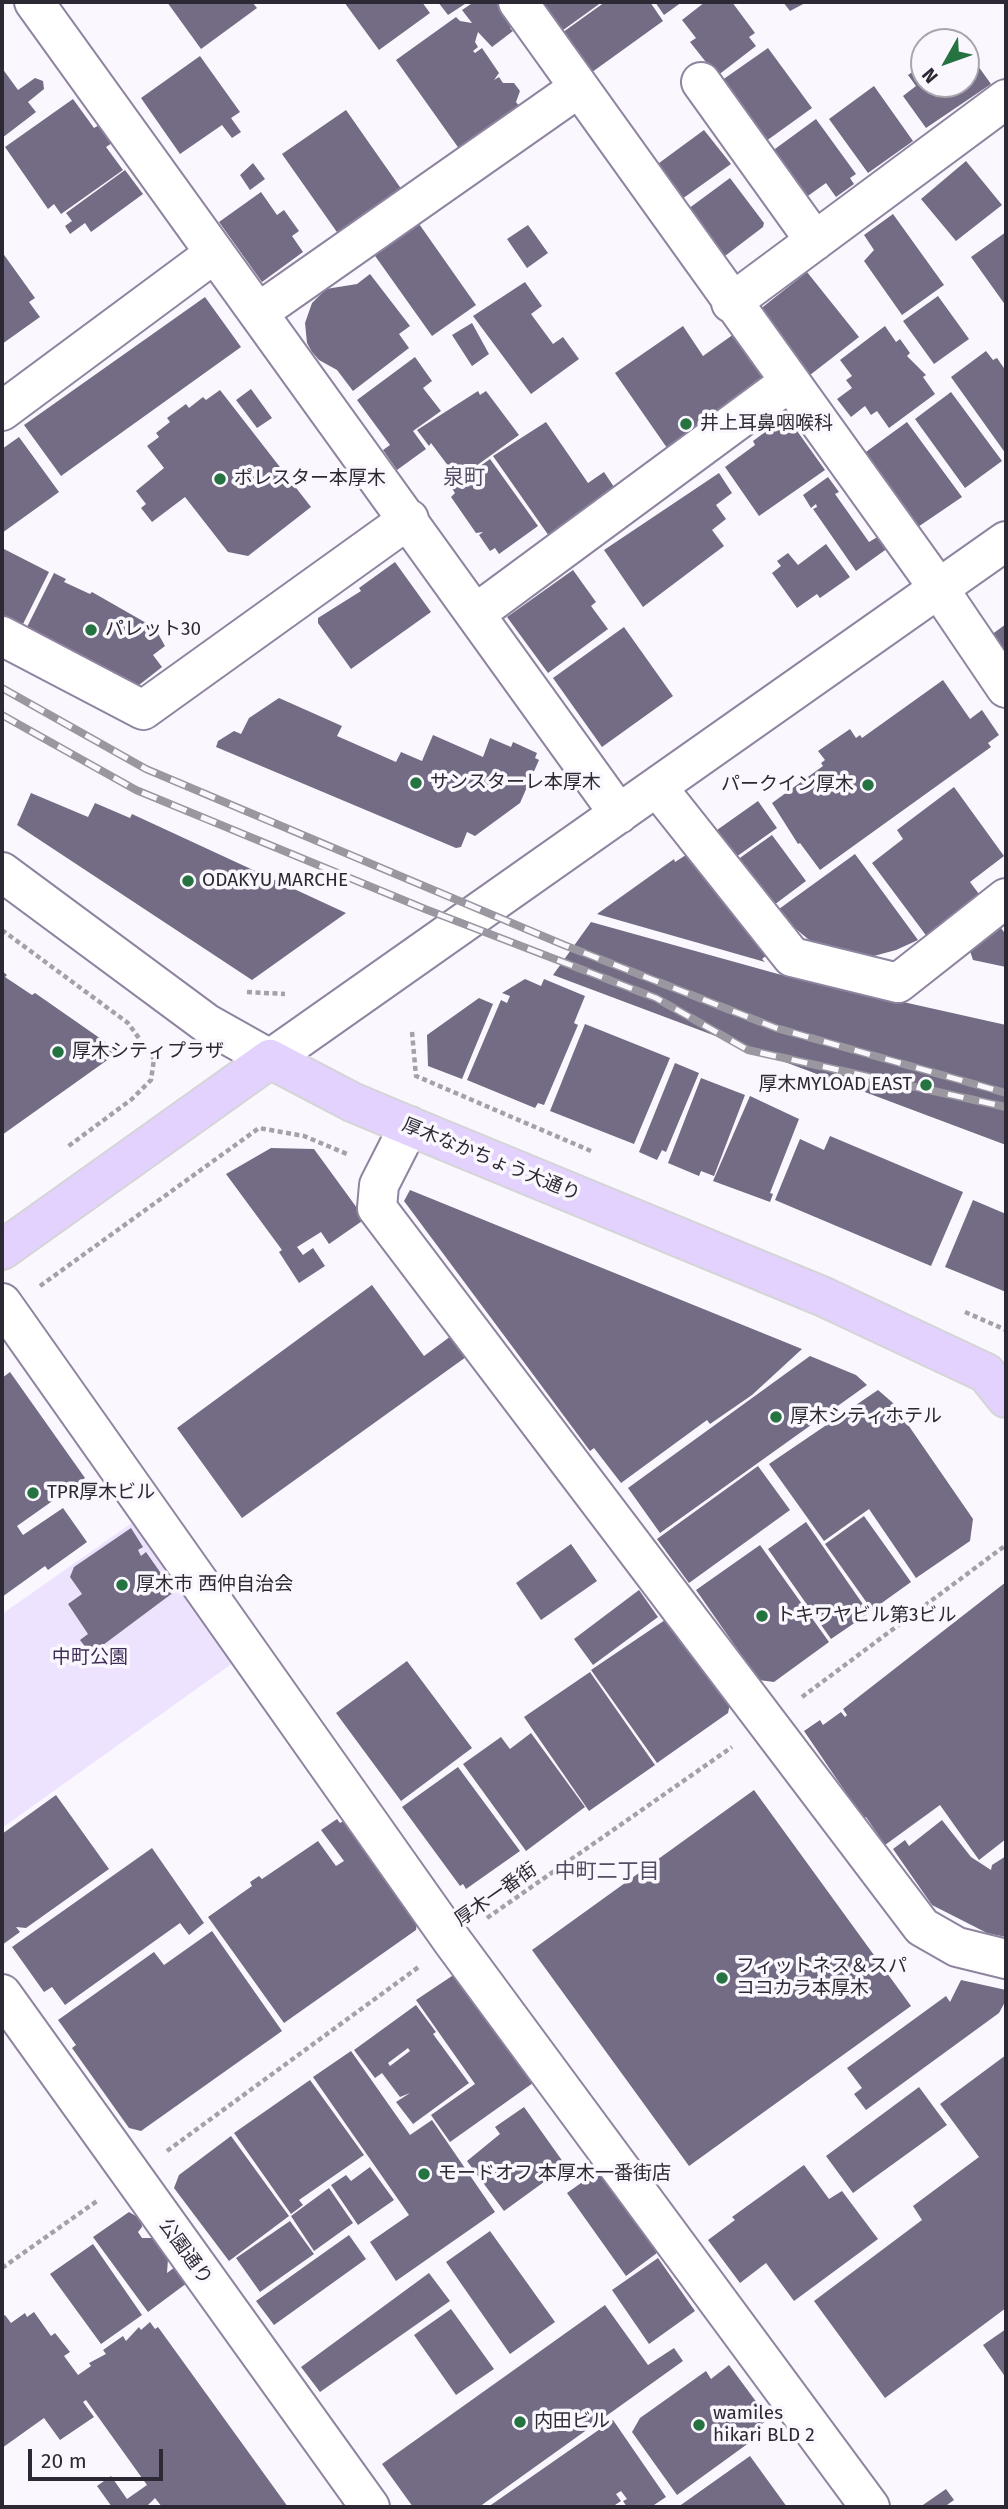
<!DOCTYPE html>
<html>
<head>
<meta charset="utf-8">
<style>
  body { margin:0 }
  #map { position:relative; width:1008px; height:2509px; overflow:hidden; background:#faf8fe; font-family:"Fira Sans",sans-serif }
  canvas { display:block }
  .frame { position:absolute; inset:0; border:4px solid #2d2934; pointer-events:none }
  .north { position:absolute; left:910px; top:28px; width:70px; height:70px; box-sizing:border-box; background:#faf8fe; border:2px solid #a8a5ad; border-radius:50%; rotate:230deg; font-size:19px; font-weight:700; line-height:28px; text-align:center; color:#2d2934 }
  .north::after { content:''; display:block; margin:auto; width:24px; height:32px; background:#267342; clip-path:polygon(50% 0,100% 100%,50% 72%,0 100%) }
  .scale { position:absolute; left:28px; top:2449px; width:135px; height:32px; box-sizing:border-box; border:4px solid #2d2934; border-top:0; padding-left:9px; font-size:21px; line-height:24px; white-space:nowrap; color:#2d2934; -webkit-text-stroke:5px #faf8fe; paint-order:stroke }
</style>
</head>
<body>
<div id="map">
<canvas width="1008" height="2509"></canvas>
<div class="frame"></div>
<div class="north">N</div>
<div class="scale">20 m</div>
</div>
<script>
const ctx = document.querySelector('canvas').getContext('2d');
ctx.lineJoin = 'round';
function paint(path, color) {
  ctx.fillStyle = color;
  ctx.fill(path, 'evenodd');
}
function stroke(path, color, width, dash) {
  ctx.strokeStyle = color;
  ctx.lineWidth = width;
  ctx.lineCap = dash ? 'butt' : 'round';
  ctx.setLineDash(dash || []);
  ctx.stroke(path);
}
function drawText(font, color, halo, rows, align = 'center') {
  ctx.font = font + ' "Fira Sans","Noto Sans JP",sans-serif';
  ctx.lineWidth = 7;
  ctx.setLineDash([]);
  ctx.textBaseline = 'middle';
  ctx.strokeStyle = halo;
  ctx.fillStyle = color;
  for (const [text, x, y, turn = 0] of rows) {
    ctx.save();
    ctx.translate(x, y);
    ctx.rotate((+turn || 0) * Math.PI / 180);
    ctx.textAlign = isNaN(turn) ? turn : align;
    if (halo) ctx.strokeText(text, 0, 0);
    ctx.fillText(text, 0, 0);
    ctx.restore();
  }
}
const green = new Path2D(`
  M136,1520L237,1660L2,1828V1614Z`);
const building = new Path2D(`
  M167,2H252L257,8L201,49Z
  M344,2H422L430,13L379,50Z
  M438,2H468L448,15Z
  M474,2H498L515,25L510,28L513,31L492,47L478,32L475,42L478,47L473,51L475,53L482,48L499,73L494,80L499,77L503,83H514L520,91L516,102L520,107L460,150L396,60L456,17L460,21L472,23L462,10Z
  M536,2H602L559,33Z
  M605,2H650L663,21L588,75L559,35Z
  M655,2H682L664,15Z
  M705,2H732L755,33L749,37L756,46L717,76L690,42L696,38L682,20Z
  M783,2H807L790,11Z
  M964,34L979,55L973,59L991,84L926,128L903,96L916,86L908,75L924,64V84H966V42H953Z
  M768,48L812,108L762,144L718,83Z
  M200,56L240,112L231,118L241,132L232,138L222,125L180,154L141,98Z
  M2,68L18,90L35,78L43,81L44,89L28,102L36,112L2,138Z
  M874,86L913,141L868,173L829,119Z
  M73,99L94,128L99,125L112,143L106,147L123,170L61,214L54,204L48,209L5,147Z
  M346,110L402,190L339,235L282,154Z
  M816,119L856,174L850,178L854,184L836,197L826,183L798,203L764,157Z
  M704,130L731,164L682,199L655,166Z
  M966,161L1002,205L956,241L921,199Z
  M253,163L265,179L250,190L240,175Z
  M125,170L143,194L91,232L85,223L70,234L65,226L72,221L66,213Z
  M730,178L764,223L763,227L721,259L688,209Z
  M261,192L277,215L284,210L299,231L292,236L303,252L262,282L219,222Z
  M893,214L944,285L902,315L864,261L874,250L864,235Z
  M417,221L476,305L432,336L373,253Z
  M528,225L548,253L527,268L507,239Z
  M1006,232V306L971,257Z
  M2,252L35,298L29,302L40,317L2,344Z
  M807,272L859,337L810,375L759,310Z
  M370,274L410,326L399,334L409,348L353,391L337,370L319,360L312,352L307,343L305,323L312,303L326,289L357,284Z
  M525,282L542,306L531,314L553,344L563,337L579,359L531,394L473,316Z
  M938,296L969,339L934,364L903,321Z
  M205,297L241,347L61,476L24,425Z
  M472,323L489,354L472,366L452,335Z
  M683,326L703,356L734,334L773,390L674,458L615,373Z
  M885,326L896,342L900,339L910,353L907,356L926,375L923,377L935,394L889,428L877,411L871,415L865,406L851,417L837,399L852,388L846,380L852,376L840,360Z
  M986,351L993,360L997,358L1006,371V454L951,377Z
  M415,357L432,381L423,388L441,411L413,431L426,449L397,470L383,450L390,445L357,400Z
  M251,389L272,418L257,428L236,400Z
  M220,390L311,507L248,556L228,552L185,497L152,522L141,508L146,504L136,491L164,468L147,446L159,437L156,433L170,422L167,418L186,404L189,408L203,397L206,400Z
  M478,391L480,395L486,391L519,435L458,479L431,443L429,446L417,430Z
  M951,392L1002,461L965,488L915,419Z
  M784,418L787,423L790,421L825,470L759,516L725,467L755,445L753,441Z
  M546,422L588,483L604,472L620,496L549,536L493,456Z
  M907,422L962,497L912,531L859,457Z
  M19,437L59,492L2,533V449Z
  M490,459L538,526L499,554L495,548L490,551L479,535L483,532L476,533L451,497L455,493L451,487Z
  M719,473L732,493L716,505L726,519L712,530L724,546L643,607L604,550Z
  M828,477L839,492L835,494L869,542L879,536L888,548L856,571L813,509L817,507L816,504L811,508L803,495Z
  M826,544L850,577L820,598L817,594L797,608L772,573L781,566L777,561L788,553L798,565Z
  M2,548L49,572L19,632L2,624Z
  M395,562L431,612L351,669L318,623V618L361,591L359,588Z
  M573,570L596,602L591,606L608,629L548,673L507,617Z
  M54,573L66,579L64,582L90,594L92,592L155,628L165,646L153,655L162,667L134,689L24,633Z
  M1006,624V657L991,635Z
  M624,627L673,696L602,747L553,678Z
  M943,680L970,719L982,710L999,735L988,743L991,747L820,870L800,843L798,844L772,803L823,766L821,763L825,760L818,751L850,729L856,738L860,735L862,738Z
  M279,698L342,726L337,736L396,762L401,752L422,761L433,735L483,757L490,738L511,747L513,742L537,753L535,758L539,760L520,803L475,836L467,832L461,847L456,848L216,747L218,741L234,731L241,734L249,718Z
  M954,787L1004,856L970,882L982,898L928,938L872,863L903,839L897,830Z
  M31,793L88,817L95,803L130,818L132,814L346,913L252,980L17,825Z
  M758,801L777,828L736,857L717,830Z
  M772,835L806,881L770,908L737,860Z
  M855,854L918,940L896,950L870,957L815,945L789,923L779,909Z
  M686,855L700,874L705,870L768,954L762,959L765,962L597,914L674,859L675,862Z
  M591,922L778,974L1006,1025V1145L553,975Z
  M999,925L1006,935V967L973,960L969,948Z
  M2,971L7,975L5,977L32,995L35,993L114,1048L113,1056L2,1135Z
  M525,979L541,986L544,979L585,996L574,1023L578,1025L544,1105L538,1103L535,1108L467,1080L501,1000L507,1003L510,996L502,993Z
  M479,998L493,1004L462,1079L428,1066L427,1035Z
  M585,1024L670,1058L634,1144L550,1111Z
  M675,1063L699,1073L666,1152L662,1150L657,1160L639,1152Z
  M701,1078L745,1095L714,1176L701,1171L699,1176L668,1163Z
  M750,1096L799,1119L770,1193L773,1194L770,1202L713,1181Z
  M830,1136L963,1192L931,1266L775,1200L800,1139L824,1150Z
  M271,1148L314,1149L365,1219L329,1244L321,1232L297,1247L303,1255L313,1248L325,1266L299,1283L279,1252L282,1250L226,1174Z
  M410,1190L802,1349L752,1395L710,1424L707,1420L621,1483L594,1448L590,1451L404,1201Z
  M973,1200L1006,1214V1292L945,1267Z
  M372,1285L424,1356L451,1336L466,1357L242,1518L177,1428Z
  M810,1356L856,1375L867,1385L660,1533L628,1488Z
  M10,1372L85,1478L17,1526L23,1535L63,1508L87,1542L48,1570L45,1566L2,1597V1378Z
  M878,1390L893,1403L973,1519L970,1541L916,1578L869,1509L824,1541L769,1464Z
  M758,1466L790,1510L689,1583L657,1539Z
  M864,1516L911,1582L872,1610L825,1544Z
  M806,1522L869,1613L831,1639L768,1549Z
  M131,1528L143,1547L138,1550L141,1556L146,1552L174,1592L99,1648L87,1649L80,1640L88,1634L68,1604L82,1594L70,1577L74,1567Z
  M571,1544L597,1581L541,1620L516,1583Z
  M760,1545L829,1642L774,1682L759,1680L696,1590Z
  M1006,1582V1839L979,1860L940,1805L885,1845L866,1817L864,1819L804,1731L820,1720L823,1725L841,1712L845,1717L847,1715L843,1709Z
  M639,1590L658,1617L593,1665L574,1639Z
  M668,1618L730,1704L728,1713L657,1763L591,1670Z
  M407,1661L472,1748L401,1801L336,1713Z
  M590,1672L655,1765L589,1811L524,1717Z
  M531,1733L585,1807L526,1851L463,1764L501,1737L510,1749Z
  M458,1767L520,1851L466,1889L463,1884L460,1886L402,1807Z
  M754,1790L911,2006L689,2166L532,1950Z
  M56,1795L109,1869L26,1928L16,1927L20,1932L2,1945V1834Z
  M349,1818L418,1916L416,1930L284,2023L208,1917L252,1886L250,1882L259,1876L262,1879L318,1841L336,1866L344,1861L321,1830L337,1819L340,1823Z
  M942,1820L971,1857L991,1870L992,1865L1006,1856V1937L987,1933L932,1905L893,1849L905,1840L909,1846Z
  M152,1848L204,1923L189,1935L180,1923L65,2005L52,1987L44,1992L12,1947Z
  M212,1931L282,2031L141,2131L129,2128L72,2048L76,2045L58,2020L154,1952L164,1965Z
  M452,1976L468,1977L498,2022L492,2027L533,2083L450,2142L431,2115L475,2084L416,2000Z
  M961,1980L1006,1990V2000L999,2013L866,2110L854,2094L862,2088L847,2068L946,1996L950,2002Z
  M416,2005L436,2032L433,2034L469,2083L413,2124L396,2102L410,2093L400,2097L382,2073L375,2078L354,2050ZM408,2048L410,2051L390,2066L388,2063Z
  M351,2051L410,2135L432,2120L495,2212L396,2281L370,2242L409,2215L313,2077Z
  M1006,2055V2308L885,2398L814,2301L922,2220L913,2206L979,2157L940,2104Z
  M310,2080L364,2155L299,2200L303,2205L291,2214L234,2133Z
  M919,2087L947,2125L853,2193L826,2156Z
  M524,2107L566,2166L504,2211L467,2161L500,2134L495,2127Z
  M231,2136L289,2216L229,2261L174,2188L179,2175Z
  M804,2165L829,2199L842,2191L878,2239L794,2301L766,2263L740,2283L708,2240L735,2220L732,2217Z
  M370,2167L394,2200L358,2225L331,2185L346,2175L351,2181Z
  M602,2168L661,2250L626,2276L567,2193Z
  M329,2188L353,2223L314,2251L291,2216Z
  M129,2212L141,2219L142,2227L138,2232L142,2238H153L168,2259L167,2273L175,2267L187,2283L148,2312L93,2237Z
  M290,2221L314,2254L260,2292L236,2258Z
  M490,2231L555,2322L510,2354L446,2262Z
  M349,2235L366,2259L274,2325L256,2301Z
  M93,2244L142,2315L101,2344L50,2274Z
  M658,2258L695,2311L649,2344L612,2290Z
  M429,2273L450,2301L320,2392L301,2367Z
  M605,2305L648,2365L674,2348L683,2361L479,2507H413L382,2464Z
  M451,2309L494,2369L456,2395L414,2335Z
  M34,2312L51,2336L55,2333L70,2352L64,2356L78,2375L91,2366L89,2363L106,2354L103,2350L123,2336L126,2341L139,2327L141,2330L150,2322L155,2329L158,2327L288,2507H162L155,2498L146,2507H112L97,2486L111,2476L127,2499L147,2485L86,2400L83,2402L94,2417L60,2440L44,2418L2,2448V2317L5,2315L11,2323L25,2313L27,2317Z
  M1006,2329V2378L983,2345Z
  M729,2365L769,2419L753,2430L757,2437L677,2495L632,2432L640,2418L706,2371L711,2379Z
  M613,2420L666,2497L651,2507H627L623,2501L627,2499L621,2491L616,2494L621,2501L612,2507H488Z
  M750,2456L787,2507H678Z
  M946,2489L954,2500L947,2505L949,2507H920Z`);
const path = new Path2D(`
  M2,930L128,1023L154,1059L151,1080L132,1099L66,1148
  M247,992L285,994
  M412,1032L416,1076L591,1151
  M40,1286L259,1128L304,1136L347,1154
  M965,1312L1006,1330
  M802,1697L1006,1545
  M487,1918L732,1747
  M167,2151L420,1966
  M2,2268L97,2201`);
const minor = new Path2D(`
  M34,2L619,814
  M518,2L939,589L1006,688
  M701,82L815,241
  M731,303L1006,99
  M259,312L577,89
  M2,411L215,253
  M475,614L788,383
  M2,636L143,710L409,519
  M657,787L792,957L898,983L1006,898
  M2,872L206,1023L270,1059L1006,541
  M409,1126L379,1185L377,1208L922,1927L957,1947L1006,1959
  M2,1303L453,1942L870,2507
  M2,1994L370,2507`);
const major = new Path2D(`
  M2,1250L270,1059L352,1102L409,1126L824,1297L986,1373L1006,1398`);
const rail = new Path2D(`
  M2,688L146,769L564,945L776,1028L1006,1093
  M2,715L136,790L425,909L656,998L748,1050L1006,1107`);
const markers = [
  [686,424,7,"#267342"],
  [220,479,7,"#267342"],
  [91,630,7,"#267342"],
  [416,783,7,"#267342"],
  [868,785,7,"#267342"],
  [188,881,7,"#267342"],
  [58,1052,7,"#267342"],
  [926,1085,7,"#267342"],
  [776,1417,7,"#267342"],
  [33,1493,7,"#267342"],
  [122,1585,7,"#267342"],
  [762,1616,7,"#267342"],
  [722,1978,7,"#267342"],
  [424,2174,7,"#267342"],
  [520,2422,7,"#267342"],
  [699,2425,7,"#267342"]
];
const poiNames = [
  ["井上耳鼻咽喉科",700,424],
  ["ポレスター本厚木",234,479],
  ["パレット30",105,630],
  ["サンスターレ本厚木",430,783],
  ["パークイン厚木",854,785,"right"],
  ["ODAKYU MARCHE",202,881],
  ["厚木シティプラザ",72,1052],
  ["厚木MYLOAD EAST",912,1085,"right"],
  ["厚木シティホテル",790,1417],
  ["TPR厚木ビル",47,1493],
  ["厚木市 西仲自治会",136,1585],
  ["トキワヤビル第3ビル",776,1616],
  ["フィットネス＆スパ",736,1967],
  ["ココカラ本厚木",736,1989],
  ["モードオフ 本厚木一番街店",438,2174],
  ["wamiles",713,2414],
  ["hikari BLD 2",713,2436],
  ["内田ビル",534,2422]
];
const streetNames = [
  ["厚木なかちょう大通り",491,1160,22],
  ["厚木一番街",496,1895,-35],
  ["公園通り",185,2252,54]
];
const parkNames = [
  ["中町公園",90,1658]
];
const neighbourhoodNames = [
  ["泉町",464,478],
  ["中町二丁目",607,1872]
];
paint(green, '#ede3fe');
paint(building, '#746b84');
stroke(minor, '#8e849f', 42);
stroke(major, '#d5d4d6', 42);
stroke(path, '#a4a1a9', 4.5, [5, 3.5]);
stroke(minor, '#fff', 38);
stroke(major, '#e3d2fd', 38);
stroke(rail, '#9a97a0', 8);
stroke(rail, '#faf8fe', 5, [16]);
for (const [x, y, r, color] of markers) {
  const dot = new Path2D();
  dot.arc(x, y, r, 0, 2 * Math.PI);
  ctx.fillStyle = color;
  ctx.fill(dot);
  stroke(dot, '#faf8fe', 2.5);
}
drawText('19px', '#2d2934', '#faf8fe', poiNames, 'left');
drawText('19px', '#2d2934', '#faf8fe', streetNames);
drawText('19px', '#3f2d58', '#faf8fe', parkNames);
drawText('21px', '#554c64', '#faf8fe', neighbourhoodNames);
</script>
</body>
</html>
